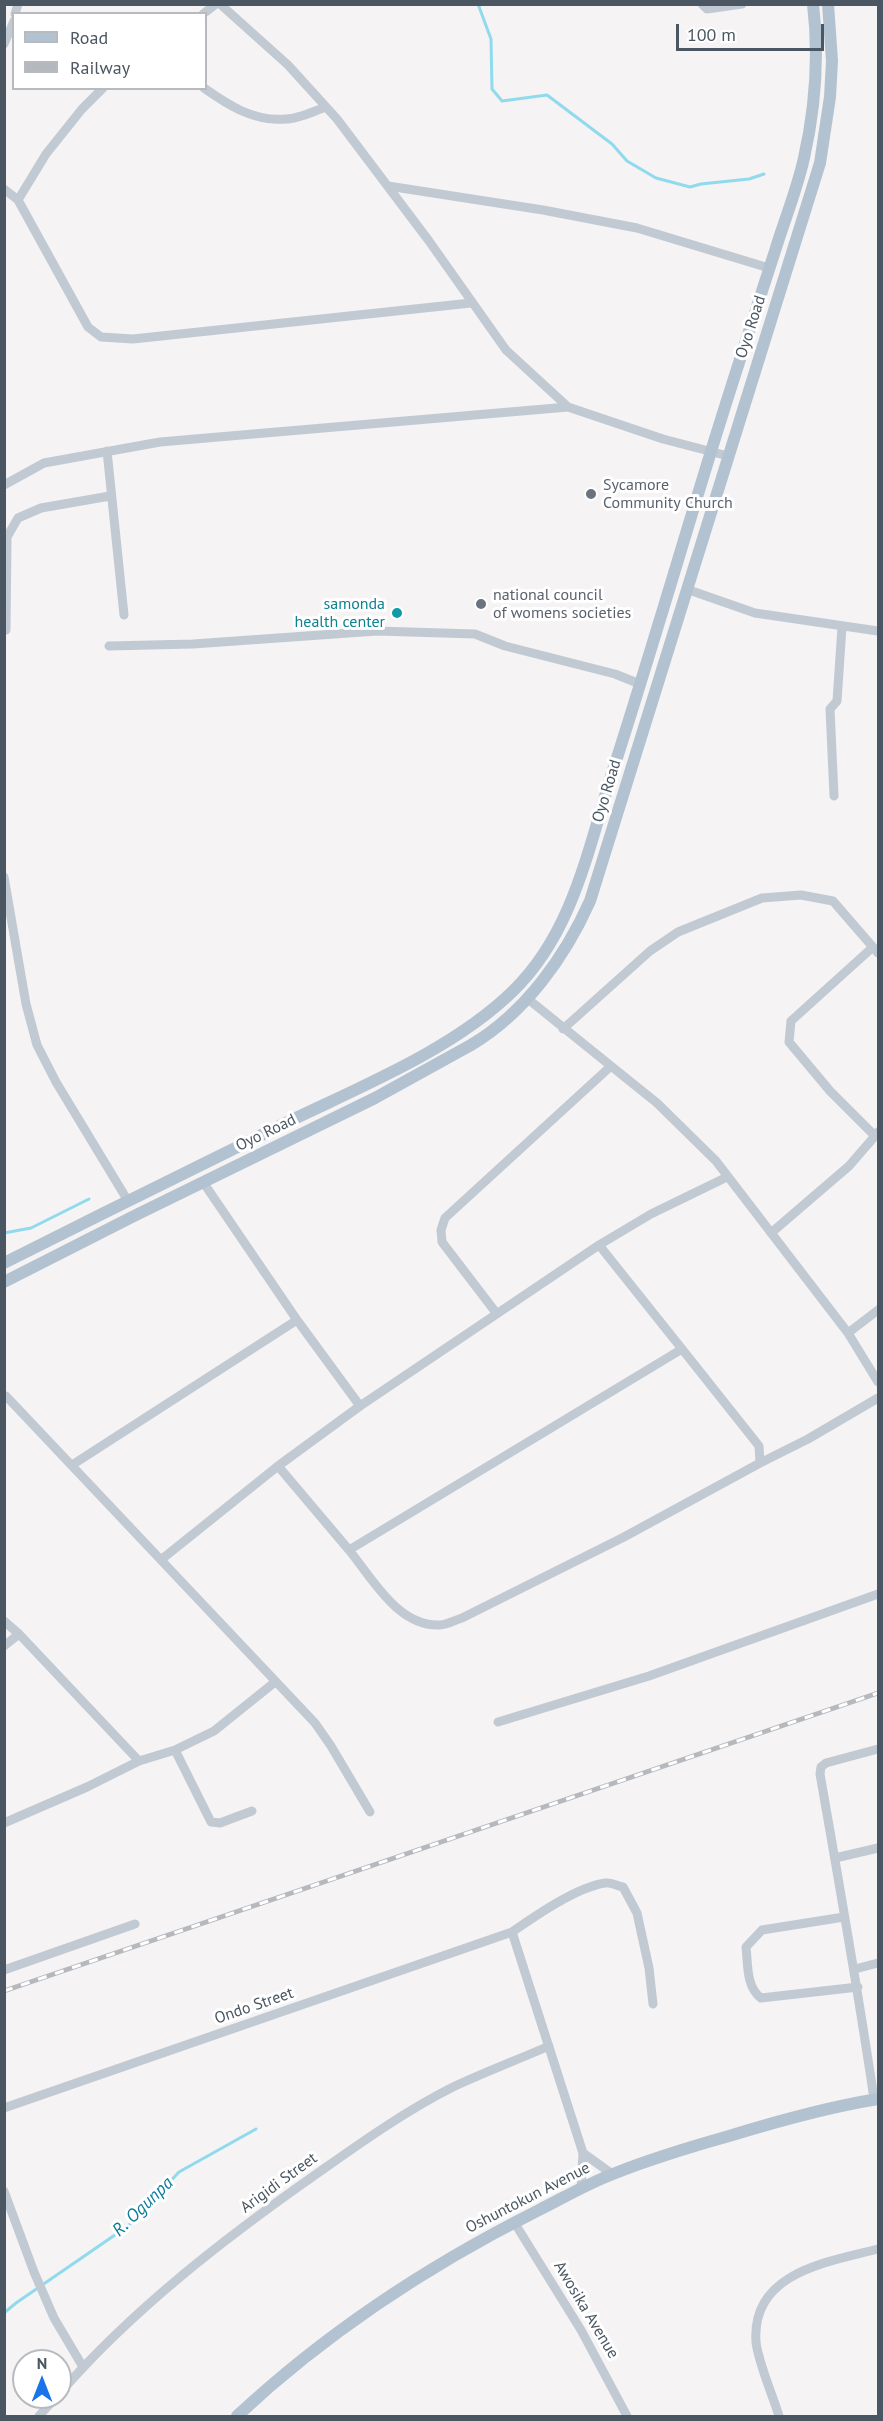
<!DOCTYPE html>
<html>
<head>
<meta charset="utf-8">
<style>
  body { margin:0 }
  #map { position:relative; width:883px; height:2421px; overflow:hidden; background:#f5f3f3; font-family:"PT Sans",sans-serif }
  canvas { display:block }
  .frame { position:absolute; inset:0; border:6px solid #4a5661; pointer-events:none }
  .legend { position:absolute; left:12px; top:12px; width:195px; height:78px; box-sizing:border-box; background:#fff; border:2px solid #b7bbc0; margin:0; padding:8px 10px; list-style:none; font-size:18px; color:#4a5661 }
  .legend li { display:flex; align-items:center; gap:12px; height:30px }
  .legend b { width:30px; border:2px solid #b7bbc0 }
  .north { position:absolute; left:12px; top:2349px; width:60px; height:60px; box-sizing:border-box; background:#fff; border:2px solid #b7bbc0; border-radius:50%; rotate:0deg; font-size:16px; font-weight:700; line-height:24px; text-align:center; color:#4a5661 }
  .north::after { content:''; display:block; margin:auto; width:21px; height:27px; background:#1a73e8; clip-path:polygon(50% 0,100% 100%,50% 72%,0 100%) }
  .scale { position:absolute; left:676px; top:24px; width:148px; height:27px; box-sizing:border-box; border:3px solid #4a5661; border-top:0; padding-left:8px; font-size:18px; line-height:21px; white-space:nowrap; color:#4a5661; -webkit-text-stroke:4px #fff; paint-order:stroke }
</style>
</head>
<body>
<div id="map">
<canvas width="883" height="2421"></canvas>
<div class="frame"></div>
<ul class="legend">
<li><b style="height:8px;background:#b3c2d1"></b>Road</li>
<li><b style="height:8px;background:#b5b8bd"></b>Railway</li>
</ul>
<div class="north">N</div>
<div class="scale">100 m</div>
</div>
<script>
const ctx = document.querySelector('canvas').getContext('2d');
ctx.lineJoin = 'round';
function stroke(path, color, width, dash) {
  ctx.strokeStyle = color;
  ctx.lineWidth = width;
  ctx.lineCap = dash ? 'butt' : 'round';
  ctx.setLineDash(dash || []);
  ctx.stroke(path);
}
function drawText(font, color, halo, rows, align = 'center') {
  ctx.font = font + ' "PT Sans",sans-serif';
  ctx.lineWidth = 6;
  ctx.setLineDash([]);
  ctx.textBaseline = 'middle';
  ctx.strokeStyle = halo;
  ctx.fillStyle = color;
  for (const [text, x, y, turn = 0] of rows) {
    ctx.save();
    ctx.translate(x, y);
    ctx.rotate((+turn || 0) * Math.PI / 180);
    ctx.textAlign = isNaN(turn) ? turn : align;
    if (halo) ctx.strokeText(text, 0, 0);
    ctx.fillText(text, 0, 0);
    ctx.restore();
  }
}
const stream = new Path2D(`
  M478,4L491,39L492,89L502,101L547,95L612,144L627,161L656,178L690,187L701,184L749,179L764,174
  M4,1233L31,1228L89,1199
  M4,2313L16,2303L128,2226L179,2172L256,2129`);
const minor = new Path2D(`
  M220,4L288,65L337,119L429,241L506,350L568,407
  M702,4L707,9L742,4
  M15,14L18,4
  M203,14L216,4
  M4,44L14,21
  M103,88L82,109L46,154L18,200L88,327L101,337L133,339L471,303
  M204,88C228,105 254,122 286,119C298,119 314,111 326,107
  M388,186L543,210L637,228L769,268
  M4,189L18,200
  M107,451L124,615
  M4,485L44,463L160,442L568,407L663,439L728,456
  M689,590L755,613L878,631
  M6,630L7,537L18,518L41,508L110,496
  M109,646L193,644L377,631L475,634L505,646L615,674L640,684
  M834,796L830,709L837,701L842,627
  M4,877L26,1004L37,1045L56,1082L128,1201
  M873,947L791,1021L789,1042L830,1091L875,1136L878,1132
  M563,1029L650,951L678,932L762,898L801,895L833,901L878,953
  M611,1066L657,1103L716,1161L848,1333L878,1382
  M771,1233L849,1166L875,1136
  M599,1245L651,1214L727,1177
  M497,1314L442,1242L441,1230L445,1218L611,1066L528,999
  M848,1333L878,1310
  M6,1396L315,1723L331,1746L370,1812
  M760,1463L808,1439L878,1398
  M72,1465L297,1320L203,1182
  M278,1466L349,1550L682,1349L599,1245L360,1406
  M349,1550C372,1578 398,1627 440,1625C447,1625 455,1620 462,1618L624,1537L760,1463L759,1446L682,1349
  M162,1559L278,1466L360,1406L297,1320
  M4,1621L19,1634L4,1646
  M19,1634L139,1761
  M498,1722L649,1676L878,1594
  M175,1750L211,1822L220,1823L252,1811
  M4,1823L87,1787L139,1761L175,1750L214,1731L275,1682
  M835,1858L878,1848
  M844,1917L762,1930L746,1947C748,1964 746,1987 761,1998L858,1987
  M512,1932L583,2153L581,2189
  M855,1969L878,1963
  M4,1970L135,1924
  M874,2099C858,1990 839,1882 820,1774L821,1767L826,1763L878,1749
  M4,2108L512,1932C535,1916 577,1887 605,1883C611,1882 617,1886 623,1887L637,1913L649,1968L653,2004
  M583,2153L612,2174
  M4,2191L34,2272L54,2318L83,2367
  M514,2222L581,2330L627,2416
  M60,2393C132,2310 225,2238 315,2175C359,2144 405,2111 453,2087C485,2072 517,2060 549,2046
  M39,2416L56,2397
  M779,2416C773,2396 758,2362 756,2342C751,2272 828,2262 878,2249`);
const major = new Path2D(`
  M4,1263C101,1214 199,1166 296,1118C367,1084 456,1047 513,991C575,931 589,843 615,764C649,658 680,552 713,445C733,380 754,316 775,251C784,221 797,190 804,158C815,109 819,54 813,4
  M4,1282L136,1215L375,1098L471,1045C525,1013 565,957 590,901L820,163L830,97L832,61L828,4
  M237,2416C327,2332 429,2265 539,2210C563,2198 587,2184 613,2174C650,2159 690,2147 729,2136C778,2121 828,2107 878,2099`);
const rail = new Path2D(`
  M4,1991L878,1693`);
const markers = [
  [591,494,6,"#6b7280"],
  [481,604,6,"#6b7280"],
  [397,613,6,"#0f9aa8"]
];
const streetNames = [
  ["Oyo Road",751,327,-72],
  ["Oyo Road",607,791,-73],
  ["Oyo Road",266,1133,-26],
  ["Ondo Street",254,2006,-19],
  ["Arigidi Street",279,2183,-36],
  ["Oshuntokun Avenue",528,2198,-27],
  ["Awosika Avenue",586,2310,59]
];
const worshipNames = [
  ["Sycamore",603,485],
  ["Community Church",603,503],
  ["national council",493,595],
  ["of womens societies",493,613]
];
const cultureNames = [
  ["samonda",385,604],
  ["health center",385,622]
];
const waterNames = [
  ["R. Ogunpa",143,2207,-44]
];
stroke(stream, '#90daee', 3);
stroke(minor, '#c1cad2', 9);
stroke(major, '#b3c2d1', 12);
stroke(rail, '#b5b8bd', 5);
stroke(rail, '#fff', 3, [9]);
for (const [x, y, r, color] of markers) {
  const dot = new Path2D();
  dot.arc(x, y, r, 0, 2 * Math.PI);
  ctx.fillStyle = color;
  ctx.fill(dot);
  stroke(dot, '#fff', 2);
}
drawText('16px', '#4a5661', '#fff', streetNames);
drawText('16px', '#5b616d', '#fff', worshipNames, 'left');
drawText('16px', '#0d838f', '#fff', cultureNames, 'right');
drawText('italic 18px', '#0c7c9b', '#fff', waterNames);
</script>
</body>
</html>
